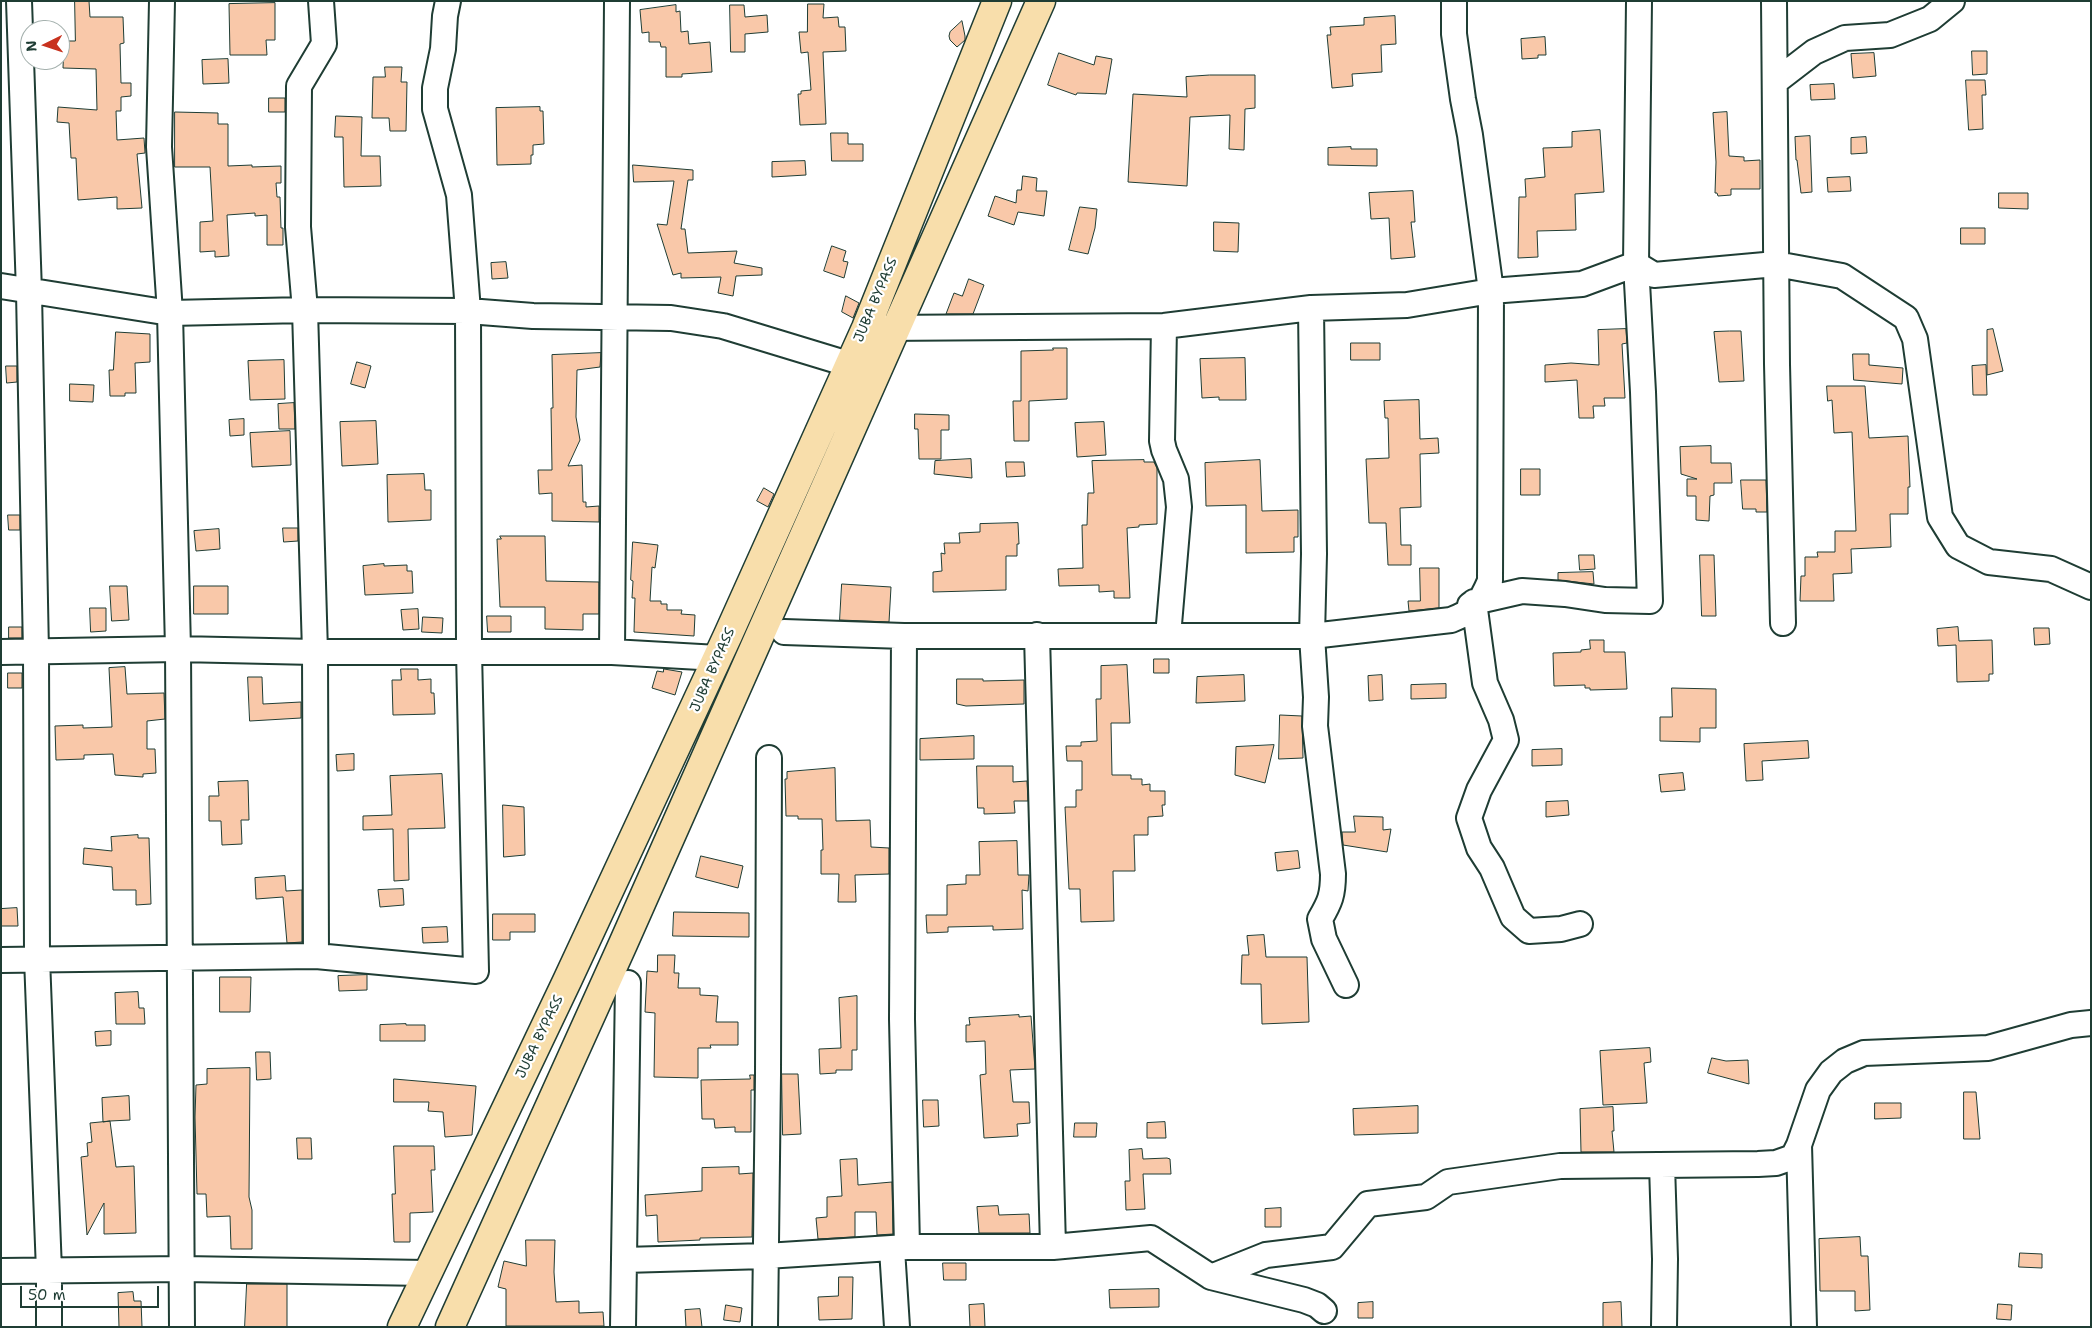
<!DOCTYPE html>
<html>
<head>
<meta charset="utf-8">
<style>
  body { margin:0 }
  #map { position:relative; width:2092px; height:1328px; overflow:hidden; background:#fff; font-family:"Shantell Sans",sans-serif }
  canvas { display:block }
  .frame { position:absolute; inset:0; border:2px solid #1f3d34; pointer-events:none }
  .north { position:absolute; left:20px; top:20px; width:50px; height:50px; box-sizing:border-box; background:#fff; border:1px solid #a5b1ae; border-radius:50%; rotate:266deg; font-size:14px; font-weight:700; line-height:20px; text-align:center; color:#1f3d34 }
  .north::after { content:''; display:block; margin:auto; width:18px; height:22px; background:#c8321e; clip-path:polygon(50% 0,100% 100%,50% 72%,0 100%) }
  .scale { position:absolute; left:20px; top:1286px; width:139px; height:22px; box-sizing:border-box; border:2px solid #1f3d34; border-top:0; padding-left:6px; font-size:15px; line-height:18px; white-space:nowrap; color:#1f3d34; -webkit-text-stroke:4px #fff; paint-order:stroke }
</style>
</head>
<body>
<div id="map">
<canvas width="2092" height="1328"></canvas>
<div class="frame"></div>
<div class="north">N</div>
<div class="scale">50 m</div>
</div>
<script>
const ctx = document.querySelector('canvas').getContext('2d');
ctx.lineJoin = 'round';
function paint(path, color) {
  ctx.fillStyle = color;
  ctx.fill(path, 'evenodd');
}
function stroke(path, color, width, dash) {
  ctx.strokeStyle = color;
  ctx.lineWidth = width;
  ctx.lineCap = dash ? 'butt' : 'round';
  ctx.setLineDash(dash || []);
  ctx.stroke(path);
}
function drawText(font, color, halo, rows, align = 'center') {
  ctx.font = font + ' "Shantell Sans",sans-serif';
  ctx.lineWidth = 4.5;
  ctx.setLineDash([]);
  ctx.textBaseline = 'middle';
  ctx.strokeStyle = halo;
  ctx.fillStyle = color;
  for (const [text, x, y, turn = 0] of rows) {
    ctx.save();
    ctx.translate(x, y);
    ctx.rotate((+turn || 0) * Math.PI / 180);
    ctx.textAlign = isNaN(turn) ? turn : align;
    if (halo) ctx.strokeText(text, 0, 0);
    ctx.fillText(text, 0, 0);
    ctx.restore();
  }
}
const building = new Path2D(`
  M75,1H89L90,17H123L124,43L120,44L121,83H131V96L121,97V111H116L117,140L144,138L145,153L137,154L142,208L117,209V197L78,200L76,158H71L69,123L57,122L58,107L97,110L96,69L63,68L64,41H75Z
  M275,3V40H266L267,55H230L229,4Z
  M808,4H824L823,18L838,17L839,27H845L846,51L823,52L826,124L800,125L798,94H801V91L811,90L808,52L801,53L799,32H807Z
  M676,5V12L680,11L681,32L688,31L689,44L710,42L712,72L682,74V77H666V47H661L660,42H649V32L642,33L640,10Z
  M730,5H744L745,17L767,15L768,32L745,34V52H731Z
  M1395,16L1396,44L1381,45L1382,72L1352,74L1353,86L1332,88L1327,35H1331L1330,27L1364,25V18Z
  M962,21L965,36V40L957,47L950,40L949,36L950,32Z
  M1545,37L1546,55H1538V58L1522,59L1521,39Z
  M1972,51H1987V74L1973,75Z
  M1059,53L1094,65L1096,56L1112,59L1106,94L1077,93L1076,95L1048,85Z
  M1874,53L1876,76L1853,78L1851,54Z
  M228,59L229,83L203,84L202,60Z
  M385,67H402L401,82H407L406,131H390L389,118H372L373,77H385Z
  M1210,75H1255V108L1245,109L1244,150L1229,149L1230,115L1190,117L1187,186L1128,182L1133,94L1187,97L1186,77Z
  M1966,80H1985L1986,95H1982L1983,129L1969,130Z
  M1834,84L1835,99L1811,100L1810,85Z
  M269,98H285V112H269Z
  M540,107V111H543L544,144L533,145V155H531V164L497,165L496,108Z
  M175,112L218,113V124H228V166L252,165V167L281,166V183H276L277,197H280L281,228H283V245H267V215L255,216V213L227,215L229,256L215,257V251L200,252V222L213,221L210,167H175Z
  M1727,112L1729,156L1744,157V161L1760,160V189H1731V195L1718,196L1717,193H1715L1716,162L1713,113Z
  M336,116L362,117L361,156H380L381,186L344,187L343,137H335Z
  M1600,130L1604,192L1575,194L1576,230L1537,231L1538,257L1518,258L1519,197H1526L1525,179L1545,177L1543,148L1572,147V132Z
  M831,133H848V144H863V161H832Z
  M1810,136L1812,192L1801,193L1797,160H1796L1795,137Z
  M1866,137L1867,153L1851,154V138Z
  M1351,147V149H1377V166L1328,165V148Z
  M805,161L806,175L772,177V162Z
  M633,165L693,170V180H688L681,229H685L688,253L737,251L734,263L762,268V275L736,276L733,296L718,293L721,277L681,278V273L673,275L657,224L667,225L674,181L634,182Z
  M1023,176L1037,178L1036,191H1047L1044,216L1018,212L1014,225L988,216L995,196L1016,203L1017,190H1021Z
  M1850,177L1851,191L1828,192L1827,178Z
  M1413,191L1415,222H1411L1415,257L1391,259L1389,218L1371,219L1369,193Z
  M1999,193H2028V209L1999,208Z
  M1080,207L1097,209L1095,228L1088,254L1069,250Z
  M1214,222L1239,223L1238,252L1214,251Z
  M1961,228H1985V244H1961Z
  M832,246L846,251L843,261L848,262L844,278L824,271Z
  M506,262L508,278L492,279L491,263Z
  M969,279L984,285L973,314H946L954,293L962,296Z
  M846,296L859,303L853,318L842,312Z
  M1626,329L1627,343L1622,344L1625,398H1604L1605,406H1593L1594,418H1579L1577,380L1545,382V365L1571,363L1599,365L1598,330Z
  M1993,329L2003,371L1987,375V330Z
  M1730,331H1741L1744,381L1719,382L1714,332Z
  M116,332L150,334V362L135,363L136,393H125V396H110L109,370H113Z
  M1351,343H1380V360H1351Z
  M1053,348H1067V399L1029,401V441H1014L1013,401H1021V351L1053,350Z
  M601,353L600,367L577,370L576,417L580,440L568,466L582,465L583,502H586V507L599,506V522L552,521V493L539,494L538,470H552L551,408H553L552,355Z
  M1853,354H1869V365L1903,368L1902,384L1854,380Z
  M1245,358L1246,400H1219V397L1202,398L1200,359Z
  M284,360L285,399L250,400L248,361Z
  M357,362L371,366L365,388L351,384Z
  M1986,365L1987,395H1973L1972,366Z
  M6,366H17V382L7,383Z
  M70,384L94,385L93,402L70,401Z
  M1827,386H1865L1869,438L1908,436L1910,487H1908V514H1890L1891,547L1851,549L1852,573L1833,574L1834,601H1800L1801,576H1805V557H1818L1817,552H1835V531H1856L1852,432L1834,433L1832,400L1828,401Z
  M1419,400L1420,439L1438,438L1439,453L1420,454L1421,507L1400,508L1401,545H1411V565H1388L1386,523H1369L1366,459L1389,458L1388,418H1385L1384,401Z
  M294,403L295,429H279L278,404Z
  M915,414L949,415V430H941V459H919L918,429H915Z
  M244,419V435L230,436L229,420Z
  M376,421L378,464L342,466L340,422Z
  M1104,422L1106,455L1077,457L1075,423Z
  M290,431L291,465L252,467L250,433Z
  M1711,446V463H1731L1732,483H1714V495L1710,496L1709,521L1696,520V496H1687V479H1697L1681,474L1680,447Z
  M971,459L972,478L934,474L935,461Z
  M1144,460V462H1154L1157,468V524L1139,525V527L1127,528L1130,598H1114V591L1099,592V585L1059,586L1058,569L1083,568L1082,525H1087L1088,493H1094L1092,461Z
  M1260,460L1262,511L1298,510V537H1294V552L1246,553V505L1206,506L1205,463Z
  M1006,462H1024L1025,476L1007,477Z
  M1521,469H1540V495H1521Z
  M424,474L425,490H431V520L388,522L387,475Z
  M1741,480H1766L1767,512H1756V509H1743Z
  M764,488L774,494L768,507L757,501Z
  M8,515H20V530H9Z
  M1018,523L1019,544H1017V556H1006V590L933,592V572L942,571L941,553L945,554L944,543H960L959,533L980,532V524Z
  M283,528H298V541L284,542Z
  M219,529L220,549L196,551L194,531Z
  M500,536H545L546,581L599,582V614H583V630L545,629V607H500L497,539H501Z
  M633,542L658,545L655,568L652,567L650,601H661V604H667V610H682L681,614L695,615L694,636L634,632L635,598H632L633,581L631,580Z
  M1579,555H1594L1595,569L1580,570Z
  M1700,555H1714L1716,616H1702Z
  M384,564V566L407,565V571H412L413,593L365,595L363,566Z
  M1420,568H1439V608L1409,611L1408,601H1420Z
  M1593,572L1594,584L1558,580V573Z
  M842,584L891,587L889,622L840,620Z
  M110,586H127L129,620L112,621Z
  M194,586H228V614H194Z
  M90,608H106V631L91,632Z
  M418,609L419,629L403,630L401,610Z
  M487,616H511V632H488Z
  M423,617L443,618L442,633L422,632Z
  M9,627H22V638H9Z
  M1958,627L1959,641L1992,640L1993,674H1989V681L1957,682L1956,645L1938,646L1937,629Z
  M2034,628H2049L2050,644L2035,645Z
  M1590,640H1604V652H1625L1627,689L1590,690V688H1585V685L1554,686L1553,653L1581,652V650L1590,649Z
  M1154,659H1169V673H1154Z
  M1127,665L1130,723H1111L1112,775H1131V779H1142V785L1150,784V791H1165V805H1162L1163,816L1148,817V835H1134L1135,871H1113L1114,921L1081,922L1080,889H1069L1065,807H1076V790H1082V761H1067L1066,746H1081V742L1097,741L1096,699H1101V666Z
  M125,667L127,694L164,693L165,719L147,721V749H155L156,773L143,774V777L115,775L113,754L84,755V759L56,760L55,726L83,725V728L112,727L109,668Z
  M401,669H418V680L431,679V693H434L435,714L393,715L392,680H401Z
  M664,669L682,672L675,695L652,688L657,671L663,672Z
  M8,673H22V688H8Z
  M1244,675L1245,701L1196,703L1197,677Z
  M1382,675L1383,700L1369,701L1368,676Z
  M248,677H262L263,704L301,702V718L250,721Z
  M957,679H983V681L1024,680V704L966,706L957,704Z
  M1446,684V698L1411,699V685Z
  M1672,688L1716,689V728H1700V742L1660,741V717H1672Z
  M1280,715L1302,716L1303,758L1279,759Z
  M974,736V759L920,760V739Z
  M1808,741L1809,758L1762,761L1763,780L1746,781L1744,744Z
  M1274,745L1265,783L1235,775L1236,747Z
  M1562,749V765L1532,766V750Z
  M354,754V770L337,771L336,755Z
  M977,766H1013V782L1027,781L1028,801H1014L1015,813L984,814V808H978Z
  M835,768L836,821L870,820L871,847L889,848V874L855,875L856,902H838L839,874H821V850H823L822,819H798V816H786L785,779H787V772Z
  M1683,773L1685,790L1661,792L1659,775Z
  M442,774L445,828L408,829L409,880L394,881L393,829L363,830V816L392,815L390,776Z
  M248,781L249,820H241L242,844L222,845L221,821H209V796H219L218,782Z
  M1568,801L1569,815L1546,817V802Z
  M503,805L524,807L525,855L504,857Z
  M1354,816L1383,817V830L1391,829L1387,852L1343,845L1342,832H1355Z
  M138,835V838H149L151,904L136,905V890H113L112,867L83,864L84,848L112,851L111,837Z
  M1017,841L1018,875H1029L1028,891L1022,890L1023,929L993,930V926L948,927V932L927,933L926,915H947V885L966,884V875H980L979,842Z
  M1298,851L1300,868L1277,871L1275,853Z
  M701,856L743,866L738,888L696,877Z
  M285,876L286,891L302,890V942L287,943L283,897L256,899L255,878Z
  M403,889L404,905L380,907L378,890Z
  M17,908L18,926H1V909Z
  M674,912L749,913V937L673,936Z
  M493,914H535V932H510V940H493Z
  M447,927L448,942L423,943L422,928Z
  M1264,935L1266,957H1307L1309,1022L1262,1024L1261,984H1241L1242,955H1249L1247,936Z
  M658,955H675L674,973H679L678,988H700V995L718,996L716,1022H738V1045H710L711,1048H698V1078L654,1077L655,1013L645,1012L647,971L657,972Z
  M367,975V990L339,991L338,976Z
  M220,977H251L250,1012H220Z
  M138,992L139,1008H144L145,1024H116L115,993Z
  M857,996V1050H852V1070H836V1073L820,1074L819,1049L841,1048L839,998Z
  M1019,1015V1017L1031,1016L1035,1069L1010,1070L1013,1102H1029L1030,1123L1017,1124L1018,1136L984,1138L980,1075L986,1074L985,1041L966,1042V1025H970L969,1018Z
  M406,1024V1025H425V1041H380V1025Z
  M111,1031V1045L96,1046L95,1032Z
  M1650,1048L1651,1062L1644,1063L1647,1103L1603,1105L1600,1051Z
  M256,1052H270L271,1079L257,1080Z
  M1712,1058L1726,1061L1748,1060L1749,1084L1708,1073Z
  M250,1068L249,1197L252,1210V1249H231L230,1216L207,1217L206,1194H197L195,1117L196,1085L207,1084V1069Z
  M782,1074H798L801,1134L783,1135Z
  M750,1075H754V1090H751V1132H735V1127L715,1128L714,1119H702L701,1080L750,1079Z
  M394,1079L476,1086L472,1135L445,1137L443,1112L428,1111L429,1102H394Z
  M1964,1092H1976L1980,1139H1964Z
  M129,1096L130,1120L110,1121L116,1167L134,1166L136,1233L104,1234V1203L87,1235L81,1157L88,1156L87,1143L92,1142L90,1123L110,1121L103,1122L102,1098Z
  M923,1100H938L939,1126L924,1127Z
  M1875,1103H1901V1118L1875,1119Z
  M1418,1106V1133L1354,1135L1353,1109Z
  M1613,1107L1614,1131H1612L1614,1152H1581L1580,1109Z
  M1165,1122L1166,1138H1147V1123Z
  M1075,1123H1097L1096,1137H1074Z
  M297,1138H311L312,1159H298Z
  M394,1146H434L435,1170H431L433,1212L410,1213V1242H394L392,1194H395Z
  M1142,1149L1143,1159L1167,1158L1170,1159L1171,1174H1143L1145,1209L1126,1210L1125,1181H1130L1129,1150Z
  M857,1159L858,1185L892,1182L893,1234L877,1235L876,1212H855V1237L818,1239L816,1218L827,1217V1197L842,1196L840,1160Z
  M739,1167V1174L753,1173L752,1237L700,1238V1240L658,1242L657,1215L646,1216L645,1195L702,1191V1168Z
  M998,1206L999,1215L1029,1214L1030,1233H979L977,1207Z
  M1281,1208V1227H1265V1209Z
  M1860,1237L1861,1256H1868L1870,1310L1855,1311V1291H1820L1819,1239Z
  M526,1240H555L554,1272L556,1302L579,1301V1313L603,1312L604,1326H506V1289L498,1287L504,1261L526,1266Z
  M2020,1253L2042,1254V1268L2019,1267Z
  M943,1263H966V1280H944Z
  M839,1277H853L852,1319L819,1320L818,1297L838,1296Z
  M247,1284H287V1327H245Z
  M1159,1289V1307L1110,1308L1109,1290Z
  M133,1292L134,1301H141L142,1327H119L118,1293Z
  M1373,1302V1318H1358V1303Z
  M1621,1302L1622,1327H1603V1303Z
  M984,1304L985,1327H970L969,1305Z
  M1998,1304L2012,1305L2011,1320L1997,1319Z
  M726,1305L742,1308L740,1322L724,1320Z
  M700,1309L702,1327H686L685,1310Z`);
const minor = new Path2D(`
  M19,1L29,292L36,652L37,958L49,1271V1327
  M162,1L159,147L170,313L178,649L182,1327
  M1774,1L1777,364L1783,623
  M1775,82L1814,52L1845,38L1890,35L1930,19L1952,1
  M1,286L170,313L305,310L468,311L533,316L671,318L723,326L848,364
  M1311,308L1314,554L1312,636L1316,697L1315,726L1333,874C1333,895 1330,902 1320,919L1324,939L1346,985
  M1164,326L1162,441L1164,450L1176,479L1179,507L1168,636
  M880,328L1164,326L1311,308L1407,305L1491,291L1582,284L1636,264L1654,275L1776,264L1842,276L1906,318L1915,339L1940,517L1958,546L1989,562L2051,569L2091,587
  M1474,602L1485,683L1501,720L1506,740L1479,790L1469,818L1479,848L1492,868L1513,917L1529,931L1561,929L1580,924
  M1470,605L1474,602L1522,591L1565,594L1605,600L1650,601L1643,392L1636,264L1639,1
  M784,632L904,636H1312L1451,620C1476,610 1479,606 1490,581L1491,291L1470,135L1463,99L1454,34V1
  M1037,635L1053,1247
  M904,636L902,1019L907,1247
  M1,652L178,649L315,652H612L718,658
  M612,652L617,1
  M316,956L315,652L305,310L298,227L299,86L324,44L321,1
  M1,960L316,956L476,971L469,651L468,311L459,195L435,109V88L443,49L445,16L448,1
  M1799,1145L1804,1327
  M1662,1165L1665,1259L1664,1327
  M892,1249L897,1327
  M624,1260L766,1256L907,1247H1053L1151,1238L1211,1277L1304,1300L1317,1305L1324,1311
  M1,1271L183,1269L426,1273
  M1211,1277L1266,1255L1332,1247L1368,1204L1426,1197L1448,1182L1560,1166L1758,1164L1776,1163L1793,1157L1799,1145L1818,1090L1831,1072L1845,1061L1864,1053L1988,1048L2071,1025L2091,1023
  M623,1327L628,983
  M765,1327L768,1075L769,758`);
const major = new Path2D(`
  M402,1327L567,981L728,635L866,328L997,1
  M450,1327L623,944L1041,1`);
const streetNames = [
  ["JUBA BYPASS",876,300,-67],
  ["JUBA BYPASS",713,670,-66],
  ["JUBA BYPASS",540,1037,-64]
];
paint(building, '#f9c8a9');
stroke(building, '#1f3d34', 1);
stroke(minor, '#1f3d34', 28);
stroke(major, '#1f3d34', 31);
stroke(minor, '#fff', 24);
stroke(major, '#f8deab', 28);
drawText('14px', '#1f3d34', '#fff', streetNames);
</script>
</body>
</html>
